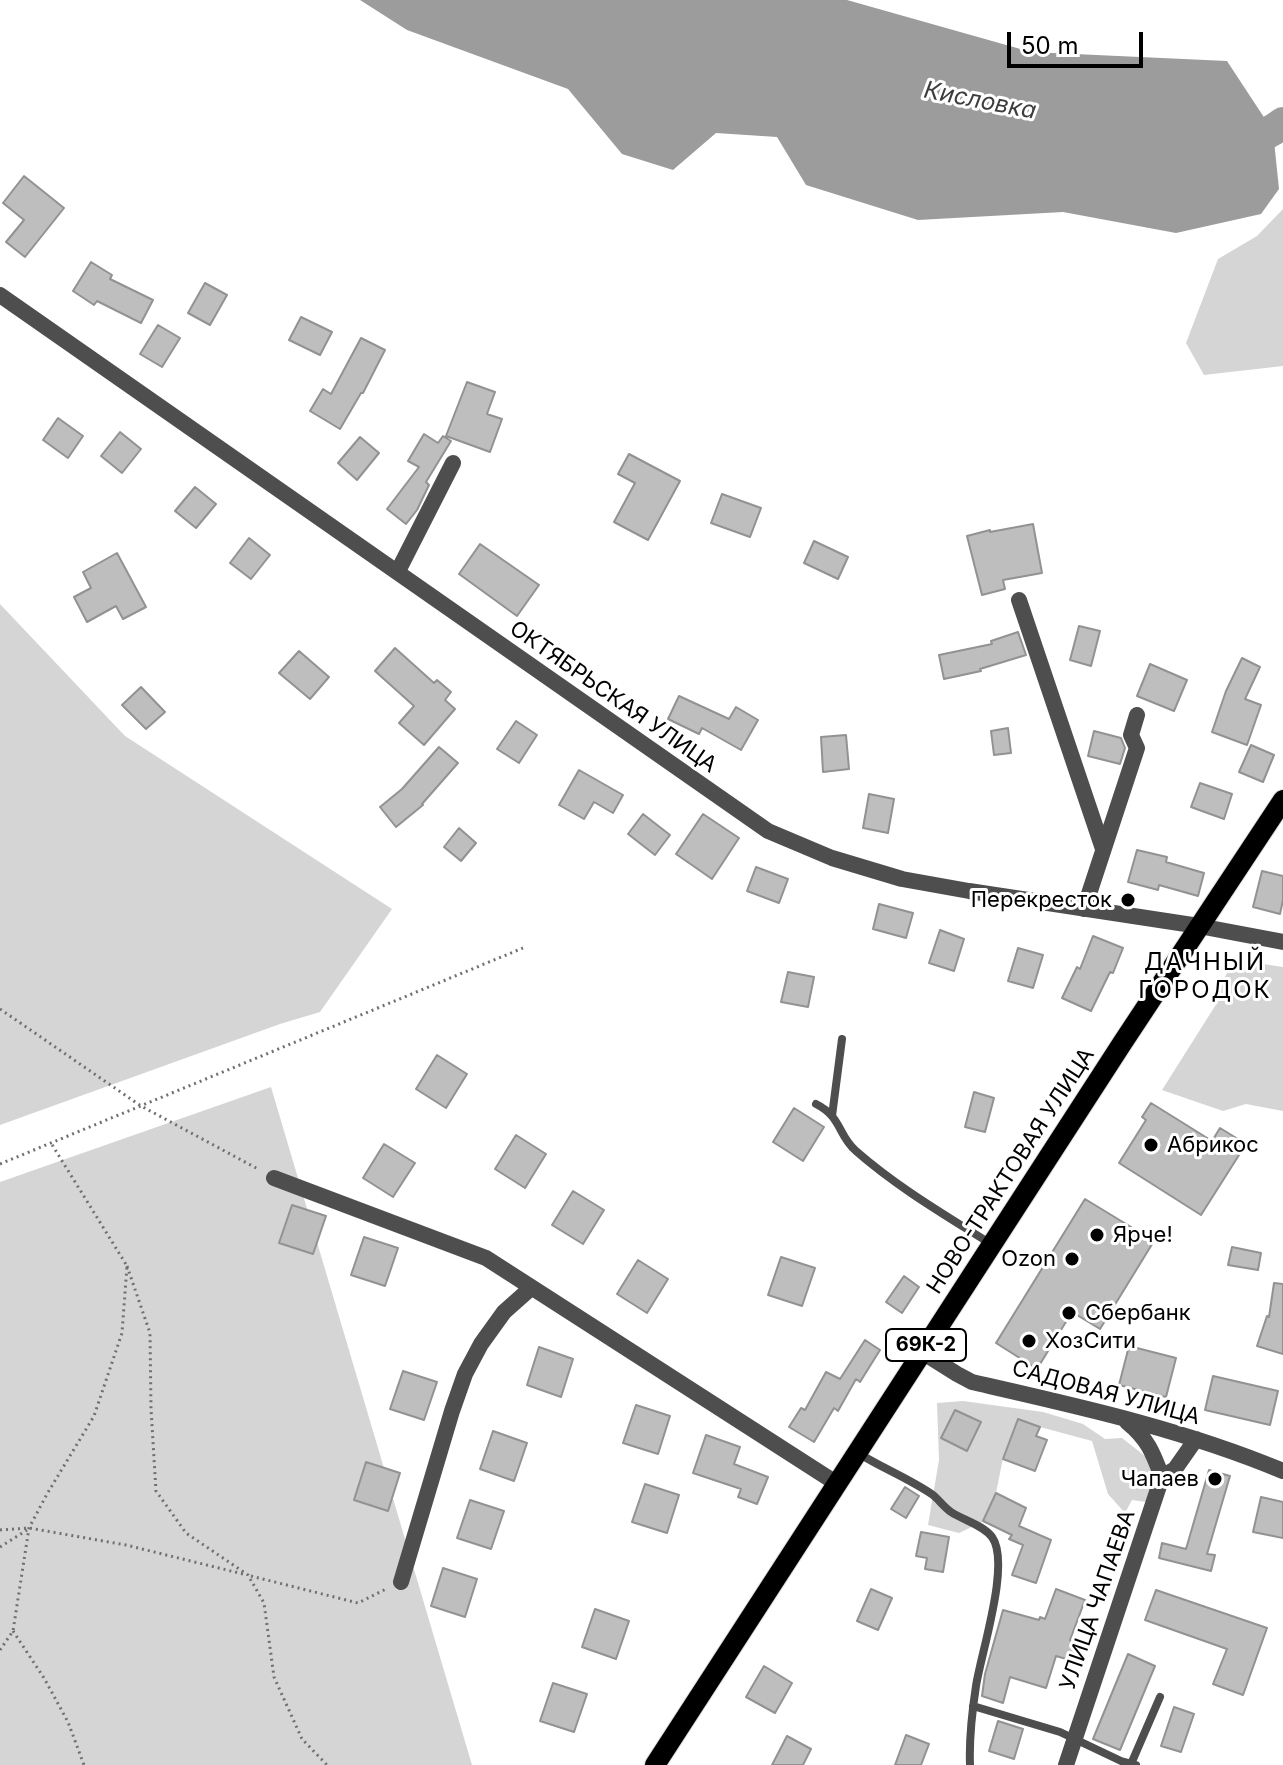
<!DOCTYPE html>
<html>
<head>
<meta charset="utf-8">
<style>
  body { margin:0 }
  #map { position:relative; width:1283px; height:1765px; overflow:hidden; background:#fff; font-family:Inter,sans-serif }
  canvas { display:block }
  .scale { position:absolute; left:1007px; top:32px; width:136px; height:36px; box-sizing:border-box; border:4px solid #000; border-top:0; padding-left:10px; font-size:24px; line-height:28px; white-space:nowrap; color:#000; -webkit-text-stroke:6px #fff; paint-order:stroke }
</style>
</head>
<body>
<div id="map">
<canvas width="1283" height="1765"></canvas>
<div class="scale">50 m</div>
</div>
<script>
const ctx = document.querySelector('canvas').getContext('2d');
ctx.lineJoin = 'round';
function paint(path, color) {
  ctx.fillStyle = color;
  ctx.fill(path, 'evenodd');
}
function stroke(path, color, width, dash) {
  ctx.strokeStyle = color;
  ctx.lineWidth = width;
  ctx.lineCap = dash ? 'butt' : 'round';
  ctx.setLineDash(dash || []);
  ctx.stroke(path);
}
function drawText(font, color, halo, rows, align = 'center') {
  ctx.font = font + ' Inter,sans-serif';
  ctx.lineWidth = 6;
  ctx.setLineDash([]);
  ctx.textBaseline = 'middle';
  ctx.strokeStyle = halo;
  ctx.fillStyle = color;
  for (const [text, x, y, turn = 0] of rows) {
    ctx.save();
    ctx.translate(x, y);
    ctx.rotate((+turn || 0) * Math.PI / 180);
    ctx.textAlign = isNaN(turn) ? turn : align;
    if (halo) ctx.strokeText(text, 0, 0);
    ctx.fillText(text, 0, 0);
    ctx.restore();
  }
}
const green = new Path2D(`
  M1283,209V366L1204,375L1186,343L1218,259L1257,236Z
  M0,604L125,736L392,909L320,1012L280,1024L0,1125Z
  M1237,960L1283,967V1111L1246,1104L1223,1111L1162,1090L1222,995L1215,990Z
  M271,1087L472,1765H0V1182Z
  M963,1401L1043,1412L1083,1424L1105,1439L1122,1438L1150,1460L1155,1478L1146,1502L1132,1500L1125,1513L1108,1494L1092,1441L1040,1427L1003,1458L996,1493L982,1522L959,1533L928,1525L939,1460L937,1403Z`);
const water = new Path2D(`
  M360,0H847L1031,52L1227,61L1273,131L1279,189L1261,214L1176,233L1063,212L918,220L806,185L777,137L716,133L673,170L622,154L568,89L407,30Z`);
const river = new Path2D(`
  M1233,140C1253,141 1267,135 1283,123`);
const building = new Path2D(`
  M24,176L64,208L25,257L6,242L24,220L3,203Z
  M91,262L112,275L110,279L153,300L141,323L97,301L94,305L73,291Z
  M205,283L227,295L210,325L188,313Z
  M301,317L332,332L320,355L289,340Z
  M158,325L180,338L162,367L140,354Z
  M361,338L385,350L363,393H361L340,429L310,411L323,389L331,394Z
  M467,382L495,392L487,414L502,419L490,452L446,436Z
  M58,418L83,436L68,458L43,440Z
  M120,432L141,449L122,473L101,456Z
  M424,434L438,443L443,436L451,441L426,482L429,485L417,510L406,524L387,509L419,467L408,461Z
  M360,437L379,453L357,480L338,463Z
  M629,454L680,481L648,540L614,522L635,483L618,474Z
  M195,487L216,504L196,528L175,511Z
  M722,494L761,508L750,537L711,523Z
  M1033,524L1042,573L1003,580L1005,589L982,595L967,536L990,530V532Z
  M249,538L270,555L251,579L230,563Z
  M814,541L848,557L838,579L804,563Z
  M480,544L539,585L517,616L459,574Z
  M117,553L146,607L123,619L116,606L87,622L74,597L91,588L83,572Z
  M1079,626L1100,631L1091,666L1070,660Z
  M1018,632L1026,655L980,669L981,671L944,679L939,655L992,644L991,641Z
  M395,648L434,683L437,680L451,692L445,700L455,709L424,745L399,723L414,706L375,671Z
  M299,651L329,677L310,699L279,673Z
  M1242,658L1260,667L1245,699L1261,705L1247,745L1212,732L1226,691Z
  M1150,664L1187,680L1174,711L1137,696Z
  M141,687L165,712L146,729L122,705Z
  M679,696L729,719L736,707L758,720L741,750L702,728L699,734L668,719Z
  M516,721L537,735L519,763L497,749Z
  M1008,728L1011,753L994,755L991,731Z
  M1094,731L1121,738L1125,748L1120,764L1088,756Z
  M846,735L849,769L823,772L821,737Z
  M1251,745L1274,755L1263,782L1239,772Z
  M439,747L458,763L422,804L423,805L396,827L380,807L402,789Z
  M579,770L623,795L613,813L594,802L584,819L559,805Z
  M1200,783L1232,794L1224,819L1191,807Z
  M869,794L894,799L888,833L863,828Z
  M643,814L670,835L655,855L628,834Z
  M703,814L739,838L712,879L676,854Z
  M459,828L476,843L461,861L444,847Z
  M1137,850L1167,857L1166,862L1204,873L1198,896L1159,885L1158,890L1128,882Z
  M756,867L788,879L779,903L747,891Z
  M1262,871L1283,876V900L1280,914L1253,907Z
  M879,904L913,913L906,938L873,929Z
  M940,930L964,939L954,971L929,963Z
  M1093,936L1123,948L1113,973L1110,972L1091,1011L1062,998L1077,967L1080,969Z
  M1018,948L1043,955L1033,988L1008,981Z
  M788,972L814,977L808,1007L781,1002Z
  M437,1055L467,1074L446,1108L416,1089Z
  M974,1092L994,1098L985,1132L965,1127Z
  M1151,1103L1212,1141L1220,1128L1246,1144L1201,1215L1119,1163L1146,1120L1142,1117Z
  M794,1108L824,1127L803,1161L773,1142Z
  M516,1135L546,1154L525,1188L495,1169Z
  M384,1144L415,1163L393,1197L363,1178Z
  M573,1191L604,1210L583,1244L552,1225Z
  M1085,1199L1154,1241L1100,1329L1072,1312L1037,1369L996,1343Z
  M292,1205L326,1216L313,1254L279,1243Z
  M364,1237L398,1248L385,1286L351,1275Z
  M1232,1247L1261,1253L1258,1270L1228,1265Z
  M781,1257L815,1268L802,1306L768,1295Z
  M638,1260L668,1279L647,1313L617,1294Z
  M904,1276L919,1287L902,1313L886,1302Z
  M1274,1283L1283,1284V1354L1257,1346L1267,1316L1269,1317Z
  M865,1340L880,1350L860,1382L856,1379L838,1411L834,1408L814,1442L789,1427L801,1408L805,1410L826,1372L840,1379Z
  M1129,1346L1176,1358L1166,1397L1119,1385Z
  M539,1347L573,1359L561,1397L527,1385Z
  M403,1371L437,1382L424,1420L390,1409Z
  M1213,1376L1278,1391L1270,1425L1205,1410Z
  M636,1405L670,1416L658,1454L623,1443Z
  M955,1410L981,1422L967,1451L941,1438Z
  M1018,1419L1040,1427L1036,1436L1047,1440L1035,1471L1003,1459Z
  M493,1431L527,1443L514,1481L480,1469Z
  M706,1435L740,1447L734,1464L768,1477L757,1504L738,1497L741,1489L693,1473Z
  M366,1462L400,1473L388,1511L354,1500Z
  M1209,1470L1230,1476L1207,1554L1215,1555L1211,1571L1159,1558L1162,1543L1186,1549Z
  M645,1484L679,1495L667,1533L632,1522Z
  M905,1487L919,1496L906,1518L891,1509Z
  M996,1493L1026,1508L1019,1526L1051,1540L1036,1583L1012,1575L1023,1545L1009,1539L1012,1535L983,1521Z
  M1261,1497L1283,1502V1538L1253,1532Z
  M470,1500L504,1511L491,1549L457,1538Z
  M921,1532L949,1537L943,1572L925,1569L927,1558L916,1556Z
  M443,1568L477,1579L465,1617L431,1606Z
  M871,1589L892,1598L878,1630L857,1621Z
  M1056,1589L1085,1600L1070,1640L1079,1643L1073,1661L1056,1656L1046,1688L1010,1677L1003,1703L982,1696L985,1674L1003,1610L1039,1620L1040,1617L1045,1619Z
  M1156,1590L1267,1628L1243,1695L1213,1684L1227,1649L1145,1620Z
  M595,1609L629,1621L616,1659L582,1647Z
  M1128,1654L1155,1666L1120,1750L1093,1739Z
  M764,1666L792,1683L775,1713L746,1697Z
  M553,1683L587,1694L574,1732L540,1721Z
  M1174,1707L1194,1714L1181,1752L1161,1746Z
  M998,1721L1023,1729L1014,1759L989,1751Z
  M906,1735L929,1744L921,1765H895Z
  M787,1736L811,1749L803,1765H772Z`);
const path = new Path2D(`
  M0,1009L141,1106L258,1169
  M0,1164L523,948
  M127,1266L150,1333L151,1409L156,1491L186,1533L248,1575L264,1603L274,1677L302,1739L327,1765
  M0,1530L29,1528L126,1545L243,1574
  M0,1547L27,1530
  M251,1576L358,1603L388,1588
  M13,1631L44,1678L68,1722L84,1765
  M0,1650L13,1631L29,1528L47,1494L94,1416L122,1333L127,1266L51,1143`);
const service = new Path2D(`
  M816,1104C842,1117 838,1136 856,1151C897,1187 945,1215 991,1244
  M832,1116L842,1039
  M858,1453C882,1468 910,1479 933,1495C939,1500 944,1507 951,1512C963,1520 983,1525 992,1537C1011,1563 981,1653 976,1686C972,1712 969,1739 970,1765
  M973,1706L1060,1732L1121,1761L1136,1765
  M1131,1764L1160,1697`);
const minor = new Path2D(`
  M398,571L453,463
  M1019,600L1103,849
  M1084,909L1137,748L1131,735L1137,715
  M274,1178L486,1258L836,1483
  M922,1352L957,1374L972,1382C1077,1406 1183,1429 1283,1471
  M1162,1477L1175,1469L1196,1439
  M401,1582L452,1411L465,1374L481,1344L504,1312L531,1288
  M1066,1765L1162,1477C1153,1453 1148,1439 1127,1422`);
const tertiary = new Path2D(`
  M0,295L768,831L832,858L902,879L969,891L1199,926L1283,942`);
const primary = new Path2D(`
  M655,1765L1123,1042L1283,800`);
const markers = [
  [1128,900,8,"#000"],
  [1151,1145,8,"#000"],
  [1097,1235,8,"#000"],
  [1072,1259,8,"#000"],
  [1069,1313,8,"#000"],
  [1029,1341,8,"#000"],
  [1215,1479,8,"#000"]
];
const shields = [
  [926,1345,80]
];
const shieldNames = [
  ["69К-2",926,1345]
];
const streetNames = [
  ["ОКТЯБРЬСКАЯ УЛИЦА",613,697,35],
  ["НОВО-ТРАКТОВАЯ УЛИЦА",1011,1171,-57],
  ["САДОВАЯ УЛИЦА",1106,1393,15],
  ["УЛИЦА ЧАПАЕВА",1098,1600,-71]
];
const poiNames = [
  ["Перекресток",1112,900,"right"],
  ["Абрикос",1167,1145],
  ["Ярче!",1113,1235],
  ["Ozon",1056,1259,"right"],
  ["Сбербанк",1085,1313],
  ["ХозСити",1045,1341],
  ["Чапаев",1199,1479,"right"]
];
const waterNames = [
  ["Кисловка",980,101,11]
];
const neighbourhoodNames = [
  ["ДАЧНЫЙ",1205,963],
  ["ГОРОДОК",1205,991]
];
paint(green, '#d5d5d5');
paint(water, '#9c9c9c');
stroke(river, '#9c9c9c', 32);
paint(building, '#bebebe');
stroke(building, '#929292', 2);
stroke(primary, '#dbdbdb', 22);
stroke(path, '#707070', 3, [2, 4]);
stroke(service, '#4e4e4e', 8);
stroke(minor, '#4e4e4e', 16);
stroke(tertiary, '#4e4e4e', 16);
stroke(primary, '#000', 20);
for (const [x, y, r, color] of markers) {
  const dot = new Path2D();
  dot.arc(x, y, r, 0, 2 * Math.PI);
  ctx.fillStyle = color;
  ctx.fill(dot);
  stroke(dot, '#fff', 3);
}
for (const [x, y, w] of shields) {
  const box = new Path2D();
  box.roundRect(x - w / 2, y - 16, w, 32, 6);
  ctx.fillStyle = '#fff';
  ctx.fill(box);
  stroke(box, '#000', 2);
}
drawText('bold 20px', '#000', null, shieldNames);
drawText('22px', '#000', '#fff', streetNames);
drawText('22px', '#000', '#fff', poiNames, 'left');
drawText('italic 24px', '#3d3d3d', '#fff', waterNames);
ctx.letterSpacing = '2px';
drawText('24px', '#000', '#fff', neighbourhoodNames);
ctx.letterSpacing = '0px';
</script>
</body>
</html>
